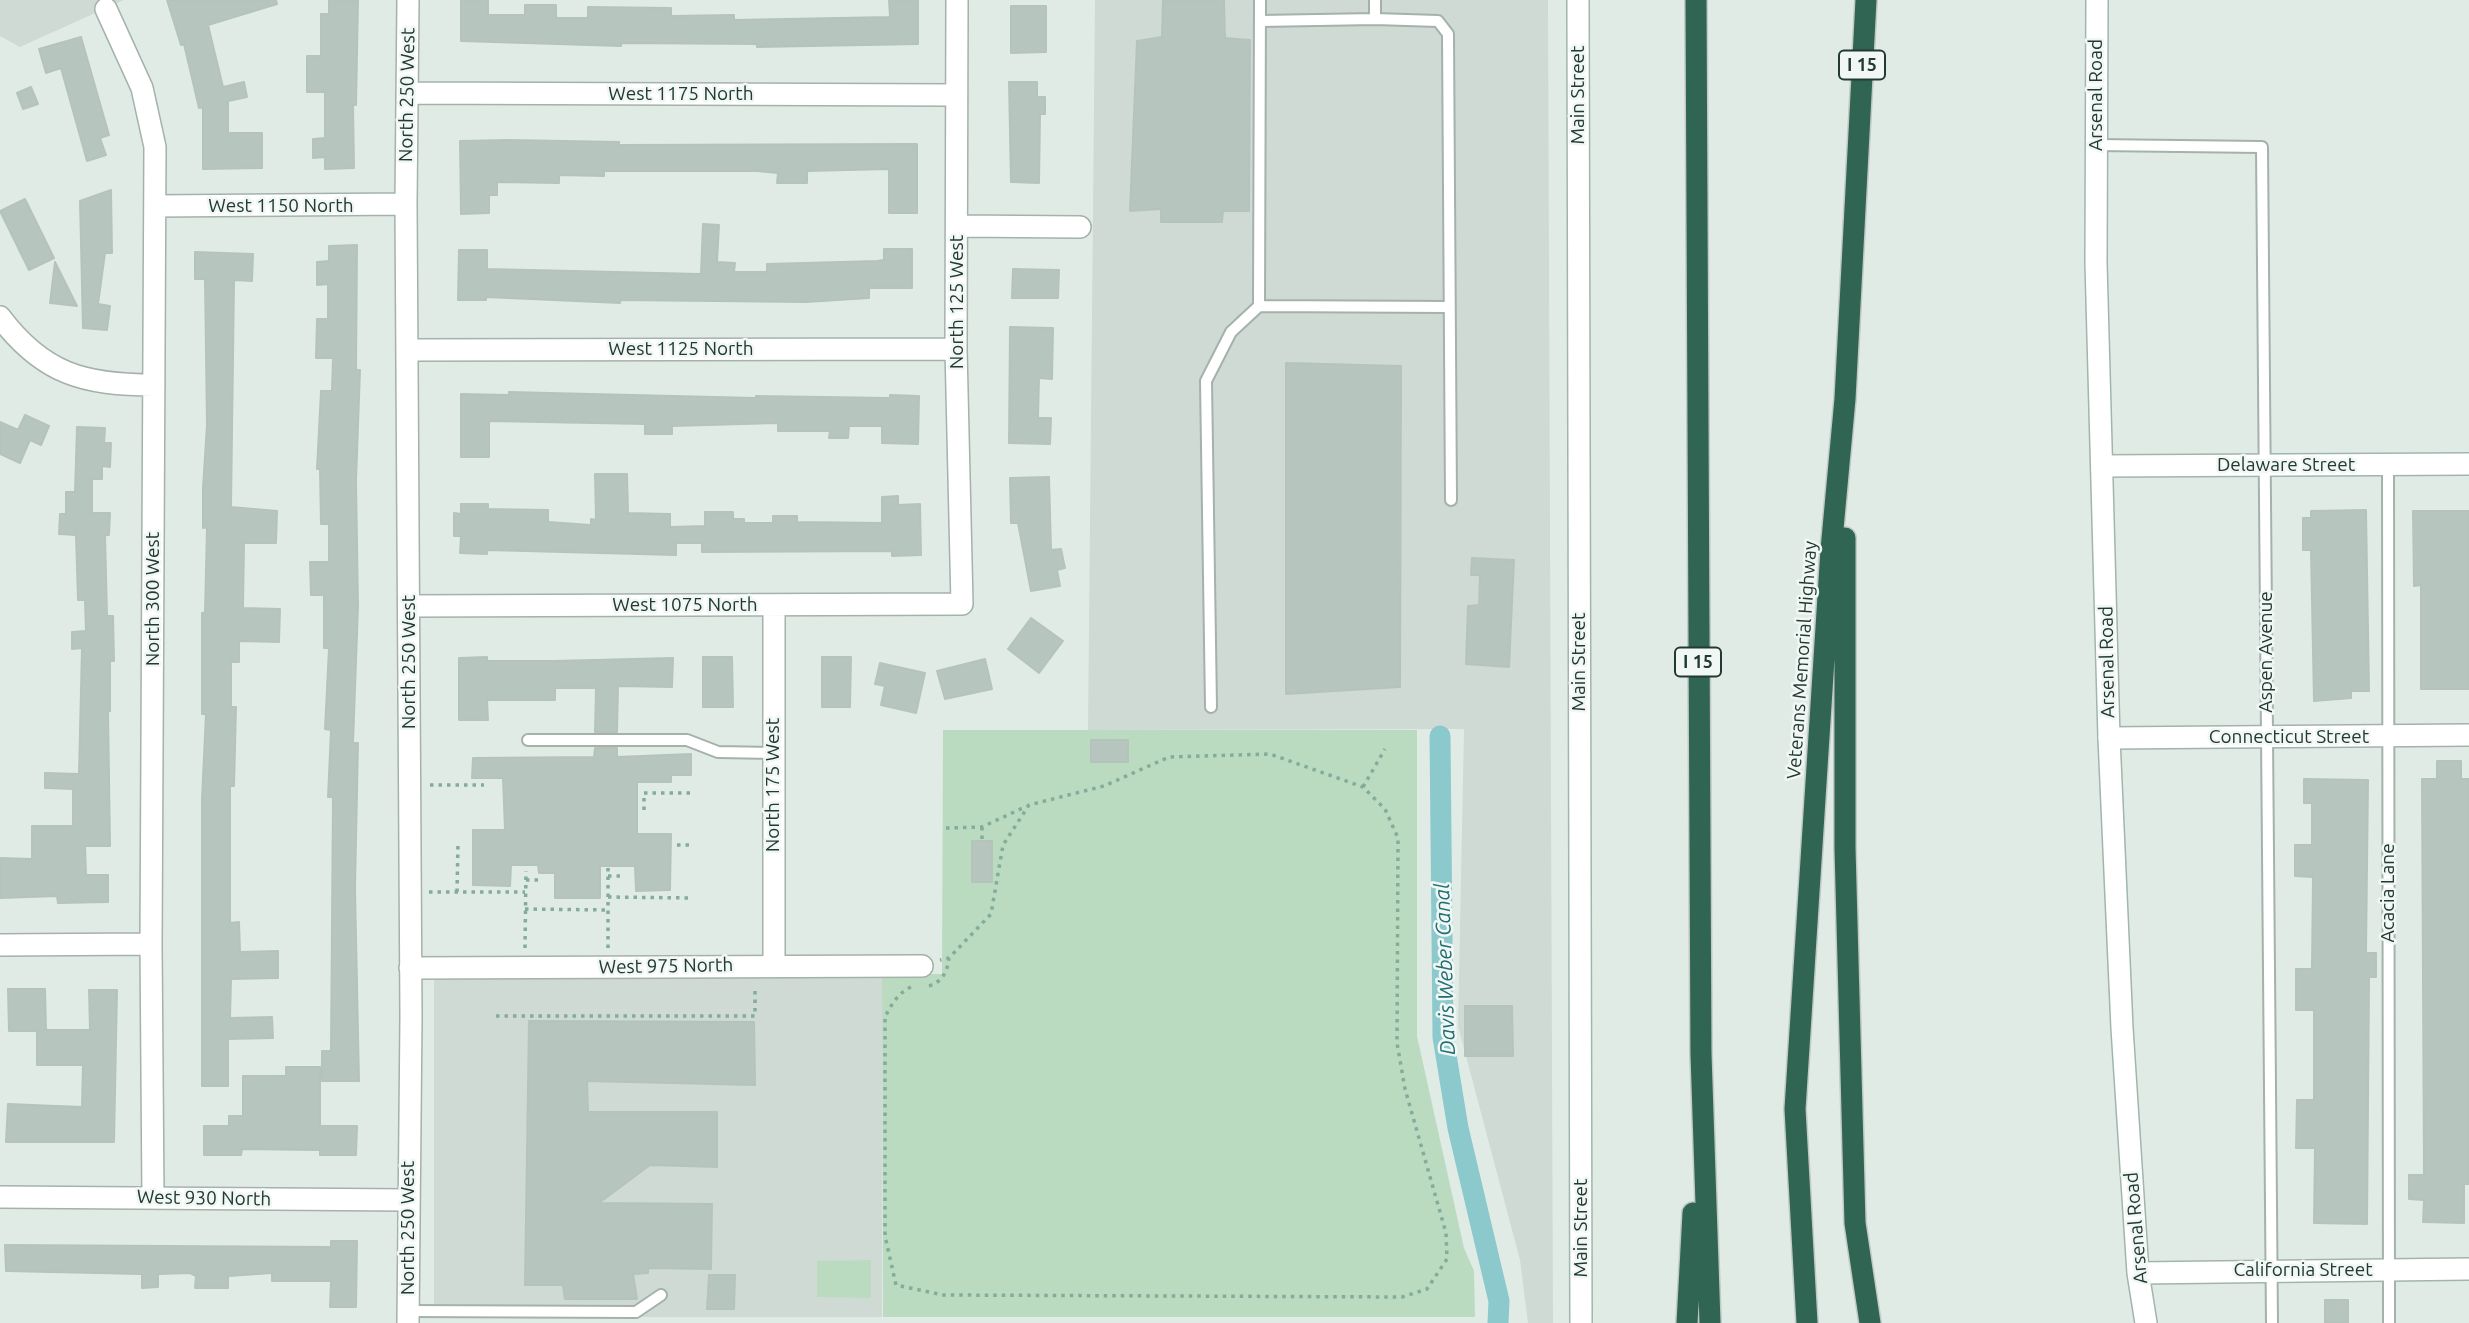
<!DOCTYPE html>
<html>
<head>
<meta charset="utf-8">
<style>
  body { margin:0 }
  canvas { display:block; background:#e1ebe5 }
</style>
</head>
<body>
<canvas width="2469" height="1323"></canvas>
<script>
const ctx = document.querySelector('canvas').getContext('2d');
ctx.lineJoin = 'round';
function paint(path, color) {
  ctx.fillStyle = color;
  ctx.fill(path, 'evenodd');
}
function stroke(path, color, width, dash) {
  ctx.strokeStyle = color;
  ctx.lineWidth = width;
  ctx.lineCap = dash ? 'butt' : 'round';
  ctx.setLineDash(dash || []);
  ctx.stroke(path);
}
function drawText(font, color, halo, rows, align = 'center') {
  ctx.font = font + ' Ubuntu,sans-serif';
  ctx.lineWidth = 5;
  ctx.setLineDash([]);
  ctx.textBaseline = 'middle';
  ctx.strokeStyle = halo;
  ctx.fillStyle = color;
  for (const [text, x, y, turn = 0] of rows) {
    ctx.save();
    ctx.translate(x, y);
    ctx.rotate((+turn || 0) * Math.PI / 180);
    ctx.textAlign = isNaN(turn) ? turn : align;
    if (halo) ctx.strokeText(text, 0, 0);
    ctx.fillText(text, 0, 0);
    ctx.restore();
  }
}
const built = new Path2D(`
  M0,0H124L20,47L0,36Z
  M1095,0H1548L1553,1323H1528L1520,1260L1458,1026L1464,729L1088,730Z
  M882,974V1317H434V976Z`);
const green = new Path2D(`
  M943,730H1417V1036L1464,1248L1474,1271L1475,1317H883L882,974H942Z
  M871,1260V1298L817,1297V1261Z`);
const canal = new Path2D(`
  M1440,736L1443,1037L1458,1128L1499,1301L1498,1323`);
const building = new Path2D(`
  M167,0H276L277,4L208,25L223,87L244,82L247,97L228,101V133H262V168L203,169V107L199,108L184,44L181,45Z
  M329,0H358L356,105H353L354,168L325,169V157L313,158V139L325,138V92H307V56H321V14H329Z
  M461,0H488V15H525V5H556V18H588V7L671,8V16L734,15V20L890,17L889,0H918V44L757,47V44L621,43V46L461,41Z
  M1163,0H1224L1225,38L1250,40L1249,211H1223L1222,222H1161V209L1130,211L1137,41L1162,37Z
  M1011,6H1046V52L1011,53Z
  M81,37L109,135L100,138L106,155L87,161L61,68L46,73L39,49Z
  M1009,82H1037V97H1045V114H1040L1039,183L1011,182Z
  M31,87L38,104L23,109L17,93Z
  M509,140L619,142V145L917,144V213H889V169L807,171V183H777L778,173L757,171H604V176L559,175V183L497,182V195H489V213L461,214L460,141Z
  M111,190L112,253H105L98,304L110,306L107,330L83,328L80,201Z
  M25,199L54,258L29,270L0,211Z
  M703,224L719,225L717,262L735,263L734,272H767V264L877,261L884,260V249H912V288H869V298L806,302L620,300V303L486,297V300H458L459,250H487V269L701,274Z
  M357,245L356,370H360L356,481L358,606L353,743H358L355,888L359,1081H322V1051H331L333,797H328L331,730L325,729L329,648H324V595H311L310,562H329V524H321L320,469H317L321,391H332L333,358H316L317,319H328V284L317,285V262L329,261V246Z
  M195,252L253,254L252,281L234,280L231,507L277,511L276,543H244L243,608L280,609L279,642L239,641V662H231V707H236L234,786H230V923L239,922L240,952L278,951V978L231,979L230,1018L272,1017L273,1038L228,1039V1086H202V799L206,714H202V613H205L207,527L203,528V488L207,425L205,279H195Z
  M55,262L77,306L50,303Z
  M1013,269L1059,270L1058,298H1012Z
  M1010,327L1053,328L1052,379L1039,378L1038,418H1051L1050,444L1009,443Z
  M1286,363L1401,366L1400,687L1286,694Z
  M509,392L756,398V396L890,398V395L919,396L918,444L882,443V426H849L848,438H829L830,431H778V423L672,426V434H645V424L489,421V457H461V394L509,395Z
  M25,415L49,426L41,445L30,440L20,463L0,454V422L18,430Z
  M77,427L105,428L104,443H111L110,467L102,466V479H92V513H110L109,535H105L107,616H113L114,661H110V711H108L110,846H85L86,875H108V902L58,903L57,896L0,898V858L32,859V826H73V789L45,788V773L79,774L82,648L72,649V632L86,631L85,600H78L76,535L59,534L60,514H66V492H75Z
  M595,474H627L628,513L670,514V527L705,526V512H733V519H744V523H773V516H797V522L882,523V497L898,496V505L920,504L921,555L892,556V551L702,552V543H676V555L487,550V554L460,553L461,536H454V513L461,514V504H488V509L548,510V522L591,525V519L596,520Z
  M1049,477L1051,550L1061,549L1065,568L1057,570L1060,586L1031,591L1018,523H1011L1010,478Z
  M2366,510L2369,691H2351V698L2314,701L2311,550H2303V518H2311V511Z
  M2413,511H2469V689H2421V585L2414,586Z
  M1472,558L1514,560L1509,667L1466,664L1468,606L1479,605L1480,575H1471Z
  M1031,618L1063,641L1039,673L1008,649Z
  M487,657V661H554L673,658L672,687L618,686L617,732H595L596,688H555V700H487L488,720H459V658Z
  M703,657H732L733,707H703Z
  M822,657H851L850,707H822Z
  M985,659L992,689L945,699L937,671Z
  M880,663L925,673L916,713L881,705L885,686L875,684Z
  M1091,740H1128V762H1091Z
  M595,748H617V757L691,754V775H671V782H637V834H671L670,890L636,891L635,866H600V898H555V873H539L538,865H511L510,886L473,885V830H505L503,778H472L473,758L594,757Z
  M2437,761H2461V779H2469V1184H2464V1223L2423,1222L2424,1200L2409,1199V1175H2424L2422,779H2437Z
  M2304,779L2368,780L2366,953H2376V977H2369L2367,1224L2314,1223L2315,1148H2296L2297,1100H2314V1010H2296V969H2312L2313,877L2295,876V845H2312V803H2304Z
  M972,841H992V882H972Z
  M8,989H45L46,1030H90L89,990H117L114,1142H6L8,1104L82,1107L83,1065H37V1031H9Z
  M1465,1006H1512L1513,1056H1465Z
  M529,1021L754,1022L755,1085L587,1081L588,1112H717V1167L650,1165L599,1203L712,1204L711,1269L648,1268V1273L633,1274L637,1299H565L563,1285H525Z
  M286,1067H320V1126H357L356,1155H320V1150L242,1149L241,1155H204V1126H229V1116H243V1076H286Z
  M331,1241H357L356,1307H330L331,1281H272V1273L228,1276V1288H195L196,1276L190,1273L158,1274V1287L142,1288V1274L6,1271L5,1245L331,1247Z
  M709,1275H735L734,1309H707Z
  M2325,1300H2348V1323H2325Z`);
const path = new Path2D(`
  M430,785H484
  M1363,787L1385,749
  M644,810V793H690
  M982,827V841
  M946,828L982,827L1027,806
  M677,845H689
  M608,868V949
  M608,876H622
  M526,880H540
  M429,892H525
  M457,892L458,843
  M608,897L690,898
  M525,909L608,910
  M525,948L526,871
  M929,986C943,981 947,972 949,958
  M911,987C899,992 891,1005 885,1017V1236L896,1285L943,1295L1402,1297L1427,1289L1447,1259L1446,1233L1405,1089L1397,1043L1398,838L1385,809L1363,787L1270,754L1169,757L1104,786L1029,805L1003,845L991,914L949,958L940,960
  M496,1016H755V988`);
const lane = new Path2D(`
  M1375,0V19L1438,21L1448,34L1451,500
  M1260,21L1375,19
  M2096,145L2262,147L2272,1323
  M1259,306L1260,0
  M2388,464L2389,1323
  M1211,707L1206,381L1231,332L1259,306L1448,307
  M528,740H687L718,752L773,753
  M408,1311L636,1312L661,1295`);
const street = new Path2D(`
  M106,9L142,88L155,147L151,944L153,1198
  M407,93L956,95
  M155,206L406,204
  M957,226L1080,227
  M0,317C43,374 84,385 154,385
  M407,350L956,349
  M774,605V965
  M409,606L962,604L956,349L957,0
  M2109,738L2469,735
  M0,945L151,944
  M410,968L922,966
  M0,1197L408,1200
  M408,1323L411,1017L406,204L408,0`);
const secondary = new Path2D(`
  M1578,0L1581,1323
  M2097,0L2096,263L2109,738L2122,1028L2138,1273L2146,1323
  M2102,466L2469,464
  M2138,1273L2469,1269`);
const highway = new Path2D(`
  M1696,0L1701,1054L1710,1323
  M1845,538V848L1855,1223L1870,1323
  M1687,1323L1693,1213
  M1807,1323L1795,1109L1831,550L1845,399L1866,0`);
const shields = [
  [1862,65,46],
  [1698,662,46]
];
const shieldNames = [
  ["I 15",1862,65],
  ["I 15",1698,662]
];
const streetNames = [
  ["West 1175 North",681,94],
  ["North 250 West",407,95,-89],
  ["Main Street",1578,95,-90],
  ["Arsenal Road",2096,95,-90],
  ["West 1150 North",281,206],
  ["North 125 West",957,302,-90],
  ["West 1125 North",681,349],
  ["Delaware Street",2286,465],
  ["North 300 West",153,599,-90],
  ["West 1075 North",685,605],
  ["Aspen Avenue",2266,652,-90],
  ["Veterans Memorial Highway",1802,660,-86],
  ["North 250 West",409,662,-90],
  ["Main Street",1579,662,-90],
  ["Arsenal Road",2107,662,-91],
  ["Connecticut Street",2289,737],
  ["North 175 West",773,785,-90],
  ["Acacia Lane",2388,893,-90],
  ["West 975 North",666,966,-1],
  ["West 930 North",204,1198,1],
  ["North 250 West",408,1228,-90],
  ["Main Street",1581,1228,-90],
  ["Arsenal Road",2136,1228,-95],
  ["California Street",2303,1270]
];
const waterNames = [
  ["Davis Weber Canal",1445,969,-92]
];
paint(built, '#cfdad4');
paint(green, '#bbdbc0');
stroke(canal, '#8cc9cd', 21);
paint(building, '#b6c5be');
stroke(building, '#b4c4bc', 2);
stroke(lane, '#a4b2ab', 14);
stroke(street, '#a4b2ab', 24);
stroke(secondary, '#a0b6ac', 24);
stroke(highway, '#c1c8c5', 24);
stroke(path, '#83ac9b', 3.5, [3.5, 5]);
stroke(lane, '#fff', 10);
stroke(street, '#fff', 21);
stroke(secondary, '#fff', 21);
stroke(highway, '#306554', 21);
for (const [x, y, w] of shields) {
  const box = new Path2D();
  box.roundRect(x - w / 2, y - 14.5, w, 29, 5);
  ctx.fillStyle = '#f1f7f4';
  ctx.fill(box);
  stroke(box, '#223a31', 2);
}
drawText('bold 18px', '#223a31', null, shieldNames);
drawText('19px', '#223a31', '#f1f7f4', streetNames);
drawText('italic 21px', '#206d72', '#f1f7f4', waterNames);
</script>
</body>
</html>
